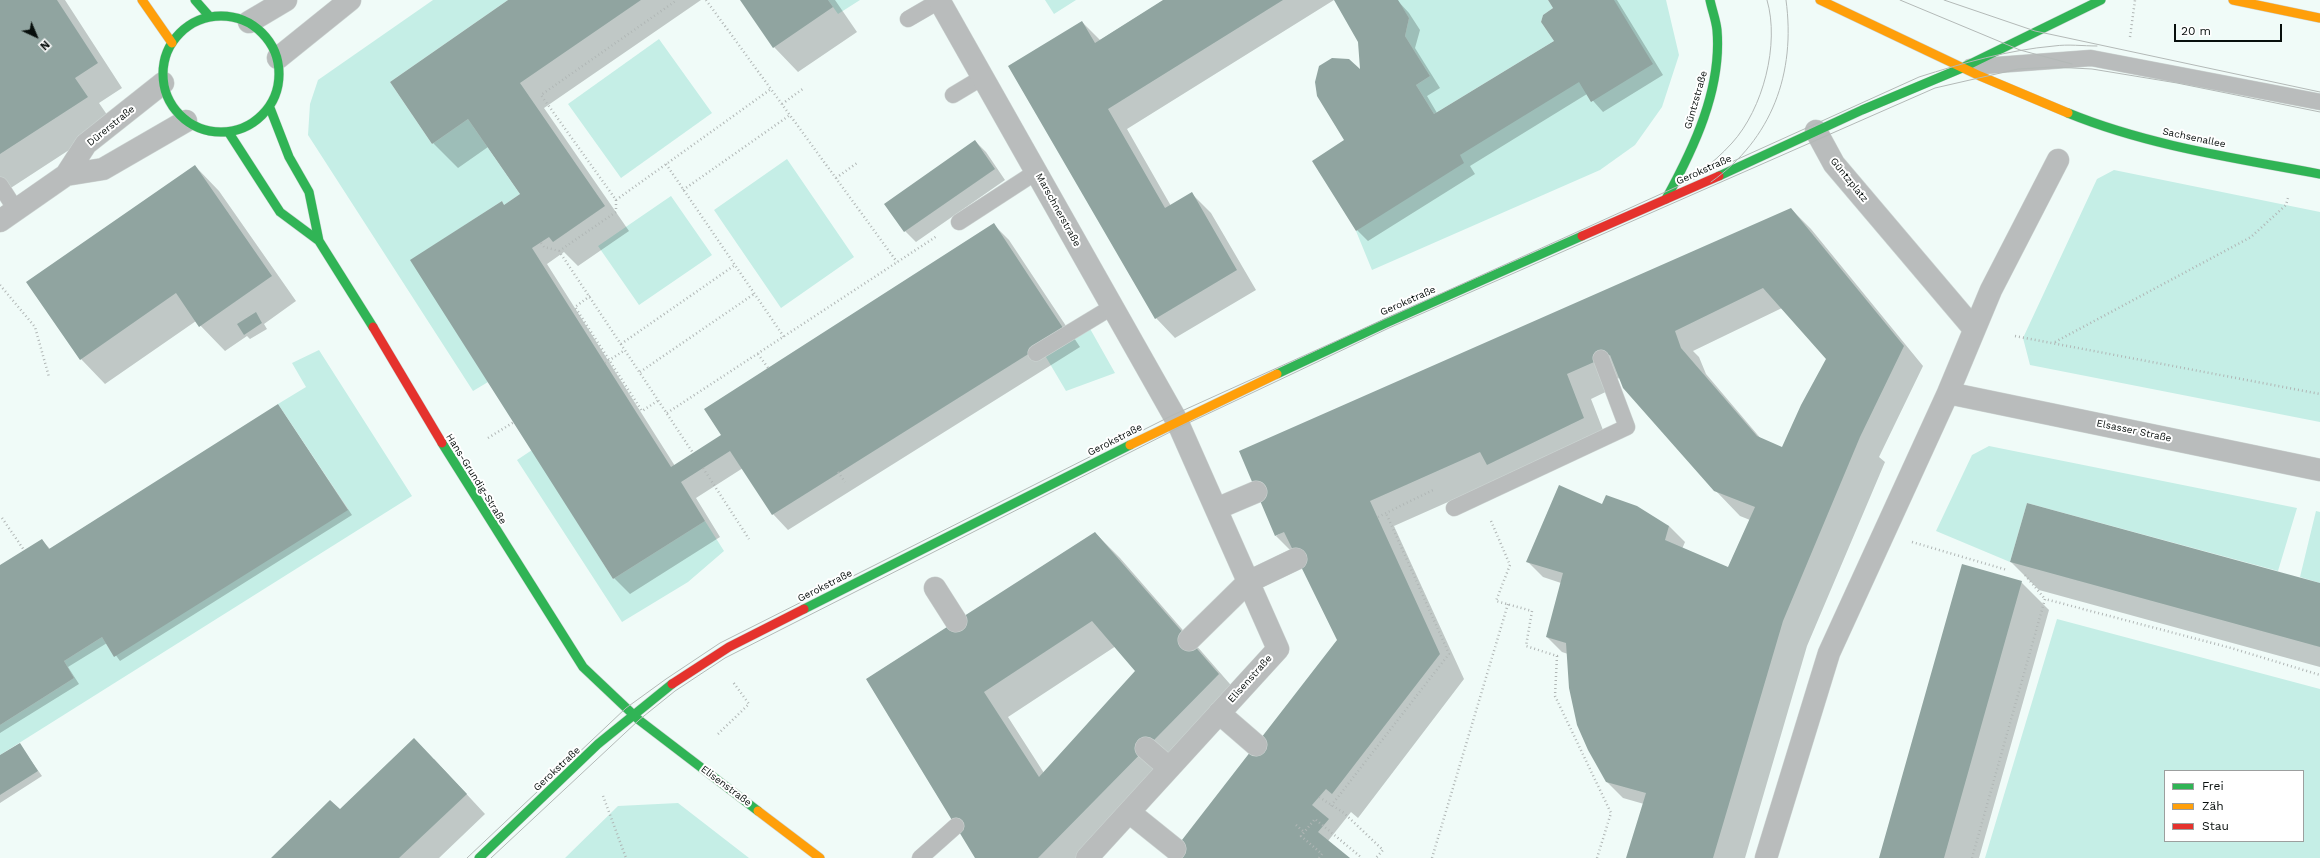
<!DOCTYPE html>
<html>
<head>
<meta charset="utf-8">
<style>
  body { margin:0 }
  #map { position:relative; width:2320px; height:858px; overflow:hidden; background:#f0fbf8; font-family:"Work Sans",sans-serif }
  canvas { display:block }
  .legend { position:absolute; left:2164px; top:770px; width:140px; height:72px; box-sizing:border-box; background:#fff; border:1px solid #9c9f9e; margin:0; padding:5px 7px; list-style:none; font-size:12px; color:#080f0d }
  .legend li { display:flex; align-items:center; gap:8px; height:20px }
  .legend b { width:20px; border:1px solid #9c9f9e }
  .north { position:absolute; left:16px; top:16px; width:40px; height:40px; -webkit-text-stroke:3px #fff; paint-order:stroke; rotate:136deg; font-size:11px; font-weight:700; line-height:16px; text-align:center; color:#080f0d }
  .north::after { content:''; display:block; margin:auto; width:14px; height:18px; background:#080f0d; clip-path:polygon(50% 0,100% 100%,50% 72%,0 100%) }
  .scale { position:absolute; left:2174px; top:24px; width:108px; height:18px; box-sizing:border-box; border:2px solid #080f0d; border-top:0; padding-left:5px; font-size:12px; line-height:14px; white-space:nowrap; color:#080f0d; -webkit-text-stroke:3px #fff; paint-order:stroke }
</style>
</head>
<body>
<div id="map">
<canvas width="2320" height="858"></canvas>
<ul class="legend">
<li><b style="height:5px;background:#30b455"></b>Frei</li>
<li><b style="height:5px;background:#ff9f0a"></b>Zäh</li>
<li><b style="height:5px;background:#e5322d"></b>Stau</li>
</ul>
<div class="north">N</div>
<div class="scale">20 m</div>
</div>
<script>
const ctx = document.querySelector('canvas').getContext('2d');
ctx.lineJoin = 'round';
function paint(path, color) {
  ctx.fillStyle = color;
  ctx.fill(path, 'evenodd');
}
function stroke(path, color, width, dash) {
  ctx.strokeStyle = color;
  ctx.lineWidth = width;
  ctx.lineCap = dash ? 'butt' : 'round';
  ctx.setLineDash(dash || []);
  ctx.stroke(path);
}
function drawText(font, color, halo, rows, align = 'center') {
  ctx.font = font + ' "Work Sans",sans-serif';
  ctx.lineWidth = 4;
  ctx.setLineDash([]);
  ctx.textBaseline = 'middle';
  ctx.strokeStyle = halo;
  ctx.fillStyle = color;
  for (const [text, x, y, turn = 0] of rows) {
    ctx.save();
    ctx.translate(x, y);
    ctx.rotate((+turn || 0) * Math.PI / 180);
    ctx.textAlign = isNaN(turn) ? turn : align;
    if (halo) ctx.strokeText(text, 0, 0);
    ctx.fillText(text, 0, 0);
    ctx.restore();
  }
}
const green = new Path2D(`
  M433,0H508L390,82L432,144L468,119L520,194L504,205L502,201L411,260L488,382L473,391L308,135L310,104L318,80Z
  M828,0H860L838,14Z
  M1045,0H1076L1054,14Z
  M1397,0H1548L1553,8L1543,15L1541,22L1554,41L1434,114L1416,85L1430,76L1405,36L1409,18Z
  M1591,0H1666L1679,55L1662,107L1635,145L1600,170L1372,270L1356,231L1460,155Z
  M659,39L712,113L621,178L568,104Z
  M787,159L854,257L781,308L714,210Z
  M2114,170L2320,212V422L2030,365L2023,338L2097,179Z
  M671,196L712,255L639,305L598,246Z
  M1084,318L1115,373L1066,391L1040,347Z
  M319,350L412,496L0,755V725L74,678L64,661L102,637L114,656L348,509L278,404L306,387L292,363Z
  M1989,446L2297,508L2278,571L2027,503L2010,562L1936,531L1972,455Z
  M532,450L613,579L705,521L724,551L688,582L622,622L517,460Z
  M2316,511L2320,512V583L2300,577Z
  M2057,619L2320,689V858H1985ZM2165,771H2303V841H2165Z
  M678,803L749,858H565L618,806Z`);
const shadow = new Path2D(`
  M0,0H65L122,88L99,103L112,122L0,195Z
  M510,0H701L544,108L629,231L578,266L564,252L547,264L675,466L722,436L993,224L1009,240L1080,347L788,530L773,514L743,468L696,498L720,537L630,594L614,578L412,260L502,203L505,206L521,195L488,147L458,168L433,143Z
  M741,0H835L857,32L798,72L774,47Z
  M1164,0H1334L1127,129L1171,206L1192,194L1211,213L1256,290L1175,338L1156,318L1082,22L1100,40Z
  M1335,0H1392L1398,1L1409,13L1420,30L1415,48L1440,88L1427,96L1437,113L1555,41V9L1549,0H1617L1663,75L1603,112L1587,94L1470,166L1475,174L1368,241L1357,230L1346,141L1361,71L1359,41Z
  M975,141L986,152L1005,180L916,242L905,231L886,204Z
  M195,166L219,191L296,301L264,324L267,329L250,339L247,336L225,351L196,321L105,384L81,359Z
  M1791,209L1811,229L1923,366L1879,457L1885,462L1807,646L1745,858H1627L1644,804L1623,798L1607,782L1568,654L1562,652L1547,637L1561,583L1543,577L1527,561L1603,505L1669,526L1685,542L1682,549L1728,568L1750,520L1740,516L1715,490L1620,378L1616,379L1620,385L1591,399L1608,443L1502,478L1394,526L1464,679L1358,818L1351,812L1328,841L1349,858H1169L1338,640L1297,557L1276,536ZM1782,308L1827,359L1782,449L1762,440L1706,374L1699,357L1693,351Z
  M278,405L352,515L120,661L107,643L68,667L79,684L0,733V566L42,540L50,549Z
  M1095,533L1120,558L1243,699L1086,858H976L867,679ZM1116,646L1137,671L1044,773L1008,717Z
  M2011,562L2320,584V667L2039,590Z
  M2021,582L2049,610L1979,858H1880Z
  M19,744L42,776L0,803V756Z
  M434,759L485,814L439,858H272L340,810Z`);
const building = new Path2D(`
  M0,0H57L98,63L75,78L88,97L0,154Z
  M508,0H641L520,83L605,206L553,242L549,237L532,248L671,467L721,435L704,409L994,223L1065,331L772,515L730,451L681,482L705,521L613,579L410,260L502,201L504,205L520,194L468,119L432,144L390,82Z
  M740,0H828L833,7L773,48Z
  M1163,0H1283L1108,109L1165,208L1192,192L1237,270L1155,319L1008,66L1082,21L1095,43Z
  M1334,0H1398L1409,18L1405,36L1430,76L1416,85L1434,114L1554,41L1541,22L1543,15L1553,8L1548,0H1614L1653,64L1591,102L1579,82L1460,155L1464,163L1356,231L1312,161L1344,140L1317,96L1315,82L1319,66L1332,58L1349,59L1360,69L1358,42Z
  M975,140L995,169L904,232L884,204Z
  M195,165L272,276L199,327L176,293L80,360L26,282Z
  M1791,208L1904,346L1860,437L1783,621L1713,858H1626L1646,793L1606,782L1588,750L1577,725L1569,688L1566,643L1546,637L1563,573L1526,562L1559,485L1602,504L1606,495L1637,506L1669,526L1665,540L1728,567L1755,507L1714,491L1623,388L1610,355L1567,374L1584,418L1487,465L1480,452L1370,501L1440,654L1332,794L1326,789L1312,805L1329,819L1318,832L1350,858H1168L1337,640L1284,532L1275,536L1239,451ZM1763,288L1826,359L1801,405L1782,447L1757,436L1681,348L1675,331Z
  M256,312L262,323L244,335L237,324Z
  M278,404L348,510L114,657L102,637L64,661L74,678L0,725V565L42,539L49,549Z
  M2027,503L2320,583V647L2010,562Z
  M1095,532L1219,674L1038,858H975L866,679ZM1092,621L1135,671L1039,777L984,692Z
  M1962,564L2022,581L1944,858H1879Z
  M414,738L467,794L399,858H271L330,800L340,809Z
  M20,743L38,771L0,795V755Z`);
const path = new Path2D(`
  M706,0L897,262
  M2130,37L2135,0
  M782,104L804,88
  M666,164L784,337
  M836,178L857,163
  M683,190L790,115
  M616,200L771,89
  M541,243L544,247L559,251L693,453
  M559,251L616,212V200L541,95L677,0
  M0,285L35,327L49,377
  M590,296L575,307L642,411L659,400
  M2015,336L2320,394
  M2055,342L2251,237L2286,205L2288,198
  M621,344L735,265
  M758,354L768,368
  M605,363L625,350
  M640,372L754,294
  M667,413L937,236
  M488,438L514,422
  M703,468L749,539
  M838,472L845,482
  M1378,517L1433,490
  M2,518L24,550
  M1491,521L1510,565L1496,601L1532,611L1526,646L1557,656L1555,696L1611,813L1597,858
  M1912,542L2007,570
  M2025,575L2045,599
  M718,734L749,704L733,682
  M603,796L626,858
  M1319,797L1344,813L1383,850L1376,858
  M1331,806L1449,654L1386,513
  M1296,825L1304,832
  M1319,858L1322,854L1301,836L1315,819L1362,858
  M1432,858L1508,604
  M1972,858L2045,599L2231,648L2320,675`);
const lane = new Path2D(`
  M908,19L939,1
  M1970,67L2091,58L2320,102
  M953,95L983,77
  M0,185L16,210
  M959,222L1036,172
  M1036,353L1112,307
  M1454,508L1627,427L1601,358
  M920,858L956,826`);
const street = new Path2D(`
  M939,0L1177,421L1278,649L1087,858
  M249,22L286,0
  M278,58L350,0
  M1816,131L1834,164L1974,329
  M66,175L103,169L186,121
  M0,221L66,175L86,144L163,83
  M1948,393L2320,470
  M1216,509L1256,492
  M935,588L956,621
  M1189,640L1248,582L1296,559
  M1219,713L1256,745
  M1146,748L1169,768
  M1129,812L1175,849
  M1766,858L1829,653L1948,393L1991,290L2058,160`);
const fast = new Path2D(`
  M195,0L210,17
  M163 74a58 58 0 1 1 116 0a58 58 0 1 1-116 0Z
  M270,108L289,157L309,192L319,241
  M2068,113C2149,146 2235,158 2320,174
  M229,133L280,212L319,241L373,327
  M1719,176L1862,110L1962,68L2101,0
  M1666,199C1694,148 1722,89 1717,30C1716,20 1712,10 1710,0
  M1277,374L1386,323L1582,236
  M442,443L583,667L639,720L758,811
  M804,609L1130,445
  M479,858L598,744L672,684`);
const slow = new Path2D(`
  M142,0L172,43
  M1820,0L1980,76L2068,113
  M2233,0L2320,18
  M1130,445L1277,374
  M758,811L820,858`);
const jam = new Path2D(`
  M1582,236L1719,176
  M373,327L442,443
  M672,684L729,647L804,609`);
const tram = new Path2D(`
  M1900,0L2020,50L2072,64
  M1944,0L2035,31L2320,92
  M1698,173C1711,164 1722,154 1732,143C1763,109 1780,44 1767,0
  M1711,182C1772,139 1796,73 1786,0
  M467,858L626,708L666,679L720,643L1173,415L1919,77C1963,63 2008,50 2054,46C2068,44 2083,46 2097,46
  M491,858L639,720L675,691L725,658L1180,427L1389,328L1935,88L2018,69L2054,67L2092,69L2177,83L2320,112`);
const streetNames = [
  ["Güntzstraße",1696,100,-74],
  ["Dürerstraße",111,126,-39],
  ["Sachsenallee",2194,138,12],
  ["Gerokstraße",1704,170,-24],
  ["Güntzplatz",1849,180,51],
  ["Marschnerstraße",1058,210,61],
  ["Gerokstraße",1408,301,-24],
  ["Elsasser Straße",2134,431,12],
  ["Gerokstraße",1115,440,-27],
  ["Hans-Grundig-Straße",476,479,58],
  ["Gerokstraße",825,586,-27],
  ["Elisenstraße",1250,679,-48],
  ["Gerokstraße",557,769,-43],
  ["Elisenstraße",726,786,37]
];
paint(green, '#c5eee6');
paint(shadow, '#0003');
paint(building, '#90a4a0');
stroke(lane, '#ccd4d2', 17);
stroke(street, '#ccd4d2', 23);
stroke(fast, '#ccd4d2', 10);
stroke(slow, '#ccd4d2', 10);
stroke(jam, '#ccd4d2', 10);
stroke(path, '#b0b6b5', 2.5, [1, 3]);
stroke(lane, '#b9bcbc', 16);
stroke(street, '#b9bcbc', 22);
stroke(fast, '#30b455', 9);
stroke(slow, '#ff9f0a', 9);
stroke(jam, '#e5322d', 9);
stroke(tram, '#b3b9b7', 1);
drawText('10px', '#080f0d', '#fff', streetNames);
</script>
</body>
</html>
